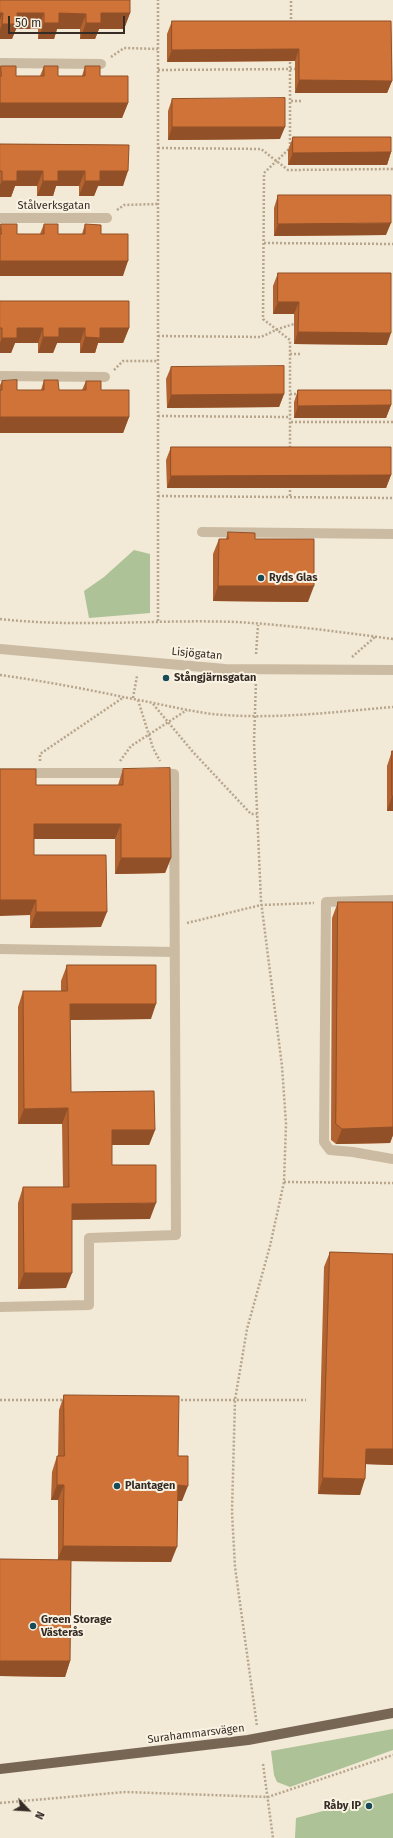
<!DOCTYPE html>
<html>
<head>
<meta charset="utf-8">
<style>
  body { margin:0 }
  #map { position:relative; width:393px; height:1838px; overflow:hidden; background:#f2e9d6; font-family:"Fira Sans",sans-serif }
  canvas { display:block }
  .north { position:absolute; left:8px; top:1790px; width:40px; height:40px; -webkit-text-stroke:3px #faf3e3; paint-order:stroke; rotate:115deg; font-size:11px; font-weight:700; line-height:16px; text-align:center; color:#352c25 }
  .north::after { content:''; display:block; margin:auto; width:14px; height:18px; background:#352c25; clip-path:polygon(50% 0,100% 100%,50% 72%,0 100%) }
  .scale { position:absolute; left:8px; top:16px; width:117px; height:18px; box-sizing:border-box; border:2px solid #352c25; border-top:0; padding-left:5px; font-size:12px; line-height:14px; white-space:nowrap; color:#352c25; -webkit-text-stroke:3px #faf3e3; paint-order:stroke }
</style>
</head>
<body>
<div id="map">
<canvas width="393" height="1838"></canvas>
<div class="north">N</div>
<div class="scale">50 m</div>
</div>
<script>
const ctx = document.querySelector('canvas').getContext('2d');
ctx.lineJoin = 'round';
function paint(path, color) {
  ctx.fillStyle = color;
  ctx.fill(path, 'evenodd');
}
function stroke(path, color, width, dash) {
  ctx.strokeStyle = color;
  ctx.lineWidth = width;
  ctx.lineCap = dash ? 'butt' : 'round';
  ctx.setLineDash(dash || []);
  ctx.stroke(path);
}
function drawText(font, color, halo, rows, align = 'center') {
  ctx.font = font + ' "Fira Sans",sans-serif';
  ctx.lineWidth = 4;
  ctx.setLineDash([]);
  ctx.textBaseline = 'middle';
  ctx.strokeStyle = halo;
  ctx.fillStyle = color;
  for (const [text, x, y, turn = 0] of rows) {
    ctx.save();
    ctx.translate(x, y);
    ctx.rotate((+turn || 0) * Math.PI / 180);
    ctx.textAlign = isNaN(turn) ? turn : align;
    if (halo) ctx.strokeText(text, 0, 0);
    ctx.fillText(text, 0, 0);
    ctx.restore();
  }
}
const green = new Path2D(`
  M134,550L150,554V613L89,618L84,591L104,577Z
  M393,1729V1750L290,1787L277,1782L274,1775L271,1751Z
  M393,1793V1838H295L296,1818Z`);
const path = new Path2D(`
  M291,23V0
  M111,57L124,48L158,49
  M290,58V148L264,173L263,319L290,340V449
  M158,70L297,69
  M291,101H301
  M158,148L261,149L288,170L393,169
  M117,210L124,205L158,204
  M264,243L393,244
  M158,336L261,337L278,329L297,323
  M290,354H300
  M114,370L123,361H158
  M290,394H298
  M158,416L290,417
  M291,422H393
  M158,496L393,498
  M290,496V486
  M0,619C79,628 157,619 236,622C289,625 341,632 393,639
  M158,621V0
  M256,654L258,625
  M352,657L375,637
  M0,675C43,681 86,689 128,698C156,703 183,710 212,714C272,720 333,712 393,707
  M256,680L254,742L261,901L282,1066L286,1124L284,1182L270,1246L247,1329L235,1400L232,1512L235,1567L257,1726
  M133,698L137,676
  M138,700L153,748L160,761
  M153,704L193,752L251,814H257
  M40,761V754L124,697
  M120,761L131,746L187,710
  M187,923L261,905L314,903
  M284,1182L393,1183
  M0,1400H66
  M177,1400H306
  M263,1764L273,1838
  M0,1803L125,1792L268,1797L393,1755`);
const minor = new Path2D(`
  M0,63L101,64
  M0,218H107
  M0,376L105,377
  M202,532L393,534
  M0,649L225,669L393,670
  M0,773H135
  M393,900L326,902L324,1142L330,1150L353,1152L393,1159
  M0,949L175,952
  M0,1307L89,1305V1238L176,1235L174,774L157,773`);
const major = new Path2D(`
  M0,1769L248,1740L393,1713`);
const wall = new Path2D(`
  M0,0L130,13L124,29H99L95,39H80V29H57L54,39H38V29H16L12,39H0Z
  M172,21H391L392,81L387,93H295V61L167,62V34Z
  M1,66L16,76H40L44,66L58,76H82L85,66L100,76L128,103L122,118H0V69Z
  M172,99L280,139L168,140V111Z
  M293,137L391,152L387,165H288V150Z
  M0,144L129,145L123,186H98L94,196H79V186H56L53,196H37V186H15L11,197H0Z
  M278,195L386,235L274,236V208Z
  M1,224L17,234H40L44,224L58,234H82L85,224L101,234L123,276H0V228Z
  M278,273L387,345L294,344V314H273V286Z
  M0,301L129,328L123,343H98L95,353H80V343H57L53,353H38V343H15L11,353H0Z
  M171,367L284,394L279,407L167,408L166,379Z
  M44,380L59,390H82L86,381L101,390L129,417L123,433H0V385L2,381L17,390H41Z
  M298,390L391,405L386,418H294V402Z
  M171,447L391,475L386,488H167L166,460Z
  M228,532L255,539L308,602L213,601V554L219,539H226Z
  M392,751H393V811H387V766Z
  M123,769L171,858L165,873L115,874V839H34V855L101,927L30,928V915L36,785H118Z
  M338,902H393V1135L390,1143L336,1144L331,1140L332,918Z
  M67,965L151,1019L70,1020L71,1092L155,1130L149,1145H112V1165L150,1219H72L66,1288L18,1289V1203L23,1187H63L62,1124H18V1007L23,991H61V981Z
  M330,1252L393,1254V1465L366,1464L360,1495L318,1494L324,1267Z
  M64,1395L178,1456L182,1501H177L171,1562L71,1561L70,1661L65,1677L0,1676V1559L58,1560V1500H51L52,1472L57,1456H58L59,1410Z`);
const shadedWall = new Path2D(`
  M0,13H3L0,20Z
  M17,13H44L38,29H16L12,39H0V30L2,24Z
  M59,13L86,14L80,29H57L54,39H38L44,23Z
  M101,13H130L124,29H99L95,39H80L86,23Z
  M299,49L295,61L167,62L172,50Z
  M299,80L392,81L387,93H295Z
  M0,103H128L122,118H0Z
  M172,127H285L280,139L168,140Z
  M391,152L387,165H288L293,153Z
  M17,171H43L37,186H15L11,197H0V185L2,181Z
  M58,171H85L79,186H56L53,196H37L43,181Z
  M100,171H128L123,186H98L94,196H79L85,181Z
  M391,223L386,235L274,236L278,224Z
  M0,261H128L123,276H0Z
  M278,302H299L294,314H273Z
  M17,328H43L38,343H15L11,353H0V343L2,338Z
  M59,328H85L80,343H57L53,353H38L43,337Z
  M100,328H129L123,343H98L95,353H80L85,337Z
  M298,332L391,333L387,345L294,344Z
  M284,394L279,407L167,408L171,395Z
  M391,405L386,418H294L298,406Z
  M0,417H129L123,433H0Z
  M391,475L386,488H167L171,476Z
  M218,586H314L308,602L213,601Z
  M392,796H393V811H387Z
  M34,824H121L115,839H28Z
  M121,858H171L165,873L115,874Z
  M0,900H36L30,915L0,916Z
  M36,912H107L101,927L30,928Z
  M70,1004H156L151,1019L64,1020Z
  M68,1108L62,1124H18L24,1109Z
  M393,1127V1135L390,1143L336,1144L342,1129Z
  M112,1130H155L149,1145H106Z
  M156,1203L150,1219L66,1220L72,1204Z
  M24,1273H72L66,1288L18,1289Z
  M366,1449H393V1465L361,1464Z
  M323,1478L365,1479L360,1495L318,1494Z
  M57,1485H64L58,1500H51Z
  M178,1485L188,1486L182,1501H172Z
  M63,1546L177,1547L171,1562L57,1561Z
  M0,1661H70L65,1677L0,1676Z`);
const building = new Path2D(`
  M0,0H130V13H101V23H86V14L59,13V23H44V13H17L18,24H2L3,13H0Z
  M172,21H391L392,81L299,80V49L172,50Z
  M1,66H16V76H44V66H58V76H85V66H100V76H128V103H0V76H1Z
  M285,98V127H172V99Z
  M293,137H391V152L293,153Z
  M0,144L129,145L128,171H100V181H85V171H58V181H43V171H17V181H2V171H0Z
  M278,195H391V223L278,224Z
  M1,224H17V234H44V224H58V234H85V224L101,225V234H128V261H0V234H1Z
  M278,273H391V333L298,332L299,302H278Z
  M0,301H129V328H100V338L85,337V328H59V337H43V328H17V338H2V328H0Z
  M284,366V394L171,395V367Z
  M17,380V390H44V380H58L59,390H86V381H101V390H129V417H0V390H2V381Z
  M298,390H391V405L298,406Z
  M171,447H391V475L171,476Z
  M228,532L255,533V539H314V586H218L219,539H228Z
  M392,751H393V796H392Z
  M170,768L171,858H121V824H34V855H106L107,912H36V900H0V769H36V785H123V769Z
  M338,902H393V1127L342,1129L336,1124Z
  M67,965H156V1004H70L71,1092L154,1091L155,1130H112V1165H156V1203L72,1204V1273H24L23,1187H69L68,1108L24,1109L23,991H67Z
  M330,1252L393,1254V1449H366L365,1479L323,1478Z
  M64,1395L179,1396L178,1456H188V1486L178,1485L177,1547L63,1546L64,1485H57V1456H64Z
  M0,1559L71,1560L70,1661H0Z`);
const markers = [
  [261,578,4,"#184b59"],
  [166,678,4,"#184b59"],
  [117,1486,4,"#184b59"],
  [33,1626,4,"#184b59"],
  [369,1806,4,"#184b59"]
];
const streetNames = [
  ["Stålverksgatan",54,206],
  ["Lisjögatan",197,654,5],
  ["Surahammarsvägen",196,1734,-7]
];
const poiNames = [
  ["Ryds Glas",269,578],
  ["Stångjärnsgatan",174,678],
  ["Plantagen",125,1486],
  ["Green Storage",41,1620],
  ["Västerås",41,1633],
  ["Råby IP",361,1806,"right"]
];
paint(green, '#adc296');
stroke(path, '#b7a58c', 2.5, [2, 2]);
stroke(minor, '#cbbba2', 10);
stroke(major, '#786655', 10);
paint(wall, '#b26330');
paint(shadedWall, '#915027');
paint(building, '#cf7338');
stroke(building, '#915027', 1);
for (const [x, y, r, color] of markers) {
  const dot = new Path2D();
  dot.arc(x, y, r, 0, 2 * Math.PI);
  ctx.fillStyle = color;
  ctx.fill(dot);
  stroke(dot, '#faf3e3', 1.5);
}
drawText('11px', '#352c25', '#faf3e3', streetNames);
drawText('bold 11px', '#352c25', '#faf3e3', poiNames, 'left');
</script>
</body>
</html>
